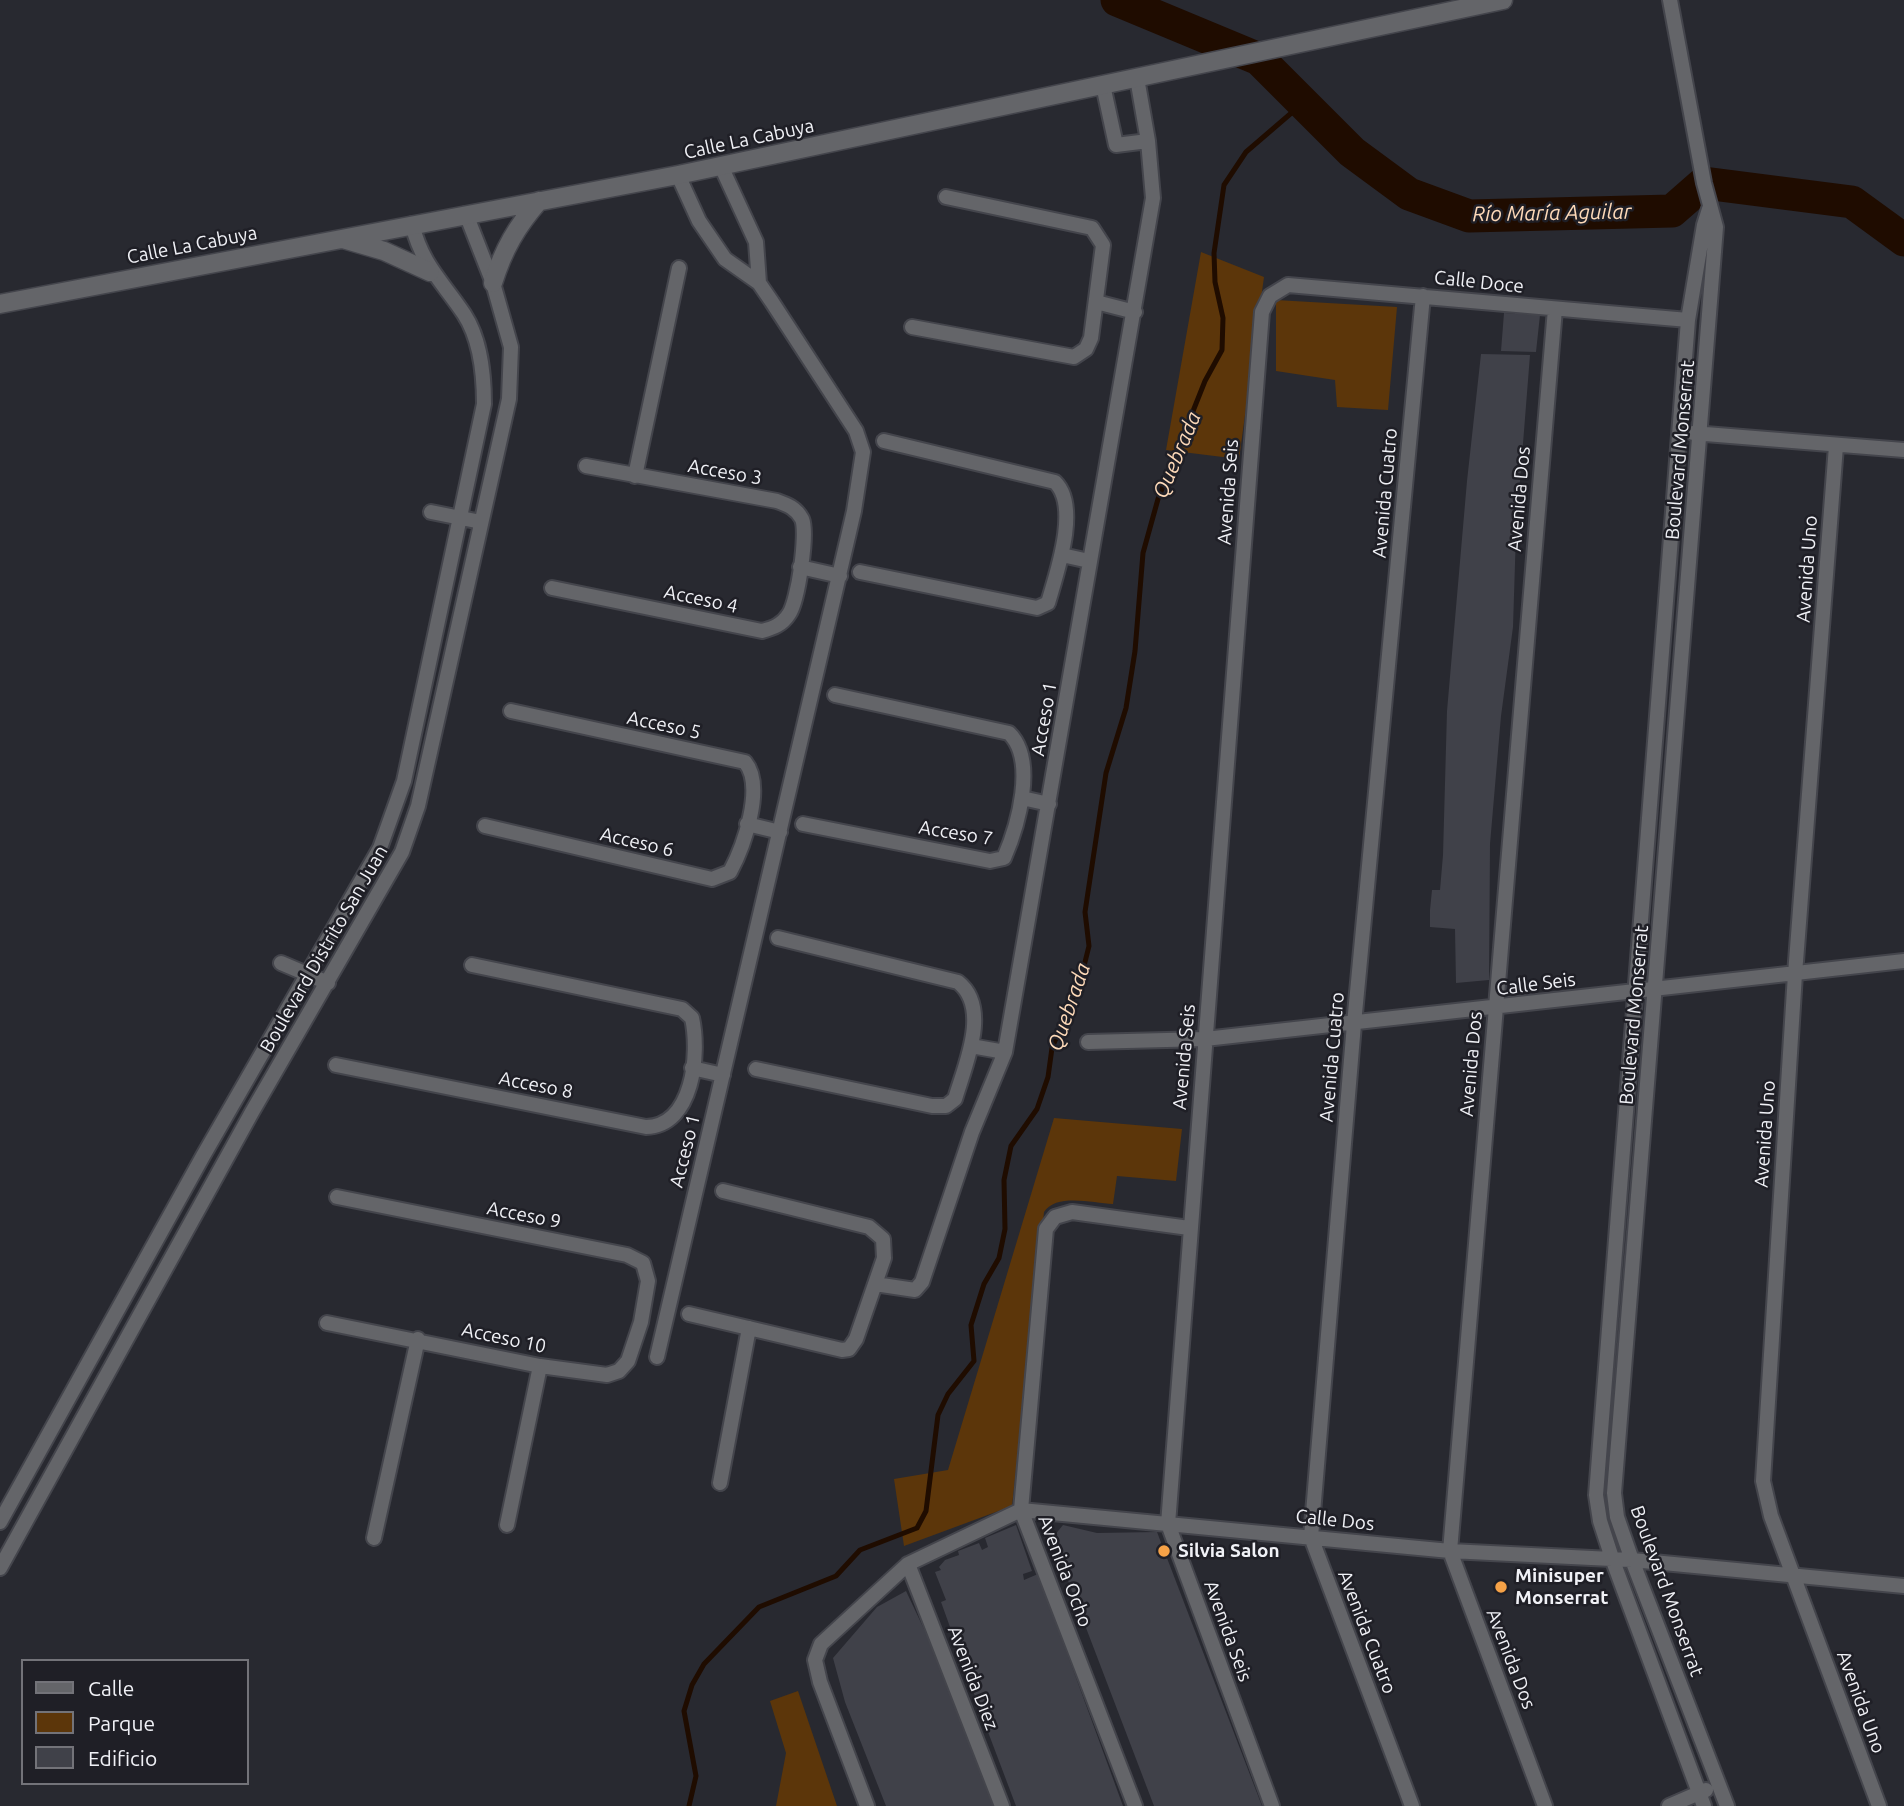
<!DOCTYPE html>
<html>
<head>
<meta charset="utf-8">
<style>
  body { margin:0 }
  #map { position:relative; width:1904px; height:1806px; overflow:hidden; background:#282930; font-family:Ubuntu,sans-serif }
  canvas { display:block }
  .legend { position:absolute; left:21px; top:1659px; width:228px; height:126px; box-sizing:border-box; background:#1f1f26; border:2px solid #737379; margin:0; padding:9px 12px; list-style:none; font-size:21px; color:#f0f1f6 }
  .legend li { display:flex; align-items:center; gap:14px; height:35px }
  .legend b { width:35px; border:2px solid #737379 }
</style>
</head>
<body>
<div id="map">
<canvas width="1904" height="1806"></canvas>
<ul class="legend">
<li><b style="height:9px;background:#646569"></b>Calle</li>
<li><b style="height:19px;background:#5c360a"></b>Parque</li>
<li><b style="height:19px;background:#404149"></b>Edificio</li>
</ul>
</div>
<script>
const ctx = document.querySelector('canvas').getContext('2d');
ctx.lineJoin = 'round';
function paint(path, color) {
  ctx.fillStyle = color;
  ctx.fill(path, 'evenodd');
}
function stroke(path, color, width, dash) {
  ctx.strokeStyle = color;
  ctx.lineWidth = width;
  ctx.lineCap = dash ? 'butt' : 'round';
  ctx.setLineDash(dash || []);
  ctx.stroke(path);
}
function drawText(font, color, halo, rows, align = 'center') {
  ctx.font = font + ' Ubuntu,sans-serif';
  ctx.lineWidth = 5;
  ctx.setLineDash([]);
  ctx.textBaseline = 'middle';
  ctx.strokeStyle = halo;
  ctx.fillStyle = color;
  for (const [text, x, y, turn = 0] of rows) {
    ctx.save();
    ctx.translate(x, y);
    ctx.rotate((+turn || 0) * Math.PI / 180);
    ctx.textAlign = isNaN(turn) ? turn : align;
    if (halo) ctx.strokeText(text, 0, 0);
    ctx.fillText(text, 0, 0);
    ctx.restore();
  }
}
const green = new Path2D(`
  M1201,252L1264,277L1239,459L1166,450Z
  M1276,300L1397,307L1388,410L1337,407L1335,380L1276,371Z
  M1054,1118L1182,1129L1176,1181L1117,1176L1113,1204C1093,1203 1056,1193 1044,1212L1012,1506L904,1546L894,1479L948,1470Z
  M798,1691L837,1806H776L786,1753L770,1701Z`);
const stream = new Path2D(`
  M689,1806L696,1776L684,1711L692,1685L704,1664L759,1607L836,1576L860,1550L917,1528L926,1511L938,1415L948,1394L974,1361L971,1325L984,1284L999,1258L1005,1229L1004,1180L1011,1146L1037,1109L1048,1077L1052,1048L1081,978L1089,946L1085,912L1106,773L1126,708L1135,651L1143,553L1158,499L1205,381L1222,350L1223,318L1215,282L1214,253L1224,185L1246,152L1303,103`);
const river = new Path2D(`
  M1117,0L1259,59L1352,152L1409,194L1469,216L1672,211L1704,183L1852,202L1904,240`);
const building = new Path2D(`
  M1504,313L1540,315L1536,352L1501,351Z
  M1481,354L1530,355L1516,532L1513,627L1501,716L1490,844L1489,980L1456,983L1455,929L1430,927V910L1432,890H1440L1443,855L1447,711L1467,481Z
  M1016,1525L1032,1571L1023,1574L1024,1580L1038,1574L1123,1806H1016L985,1724L941,1602L946,1600L935,1572L941,1570L939,1567L945,1560L959,1555L958,1551L979,1543L982,1550L988,1547L985,1538Z
  M1063,1525L1097,1533L1157,1532L1262,1806H1154L1067,1578L1054,1536Z
  M906,1591L932,1646L995,1806H886L845,1702L833,1658L877,1607Z`);
const minor = new Path2D(`
  M1670,0L1704,183L1716,227L1614,1493L1617,1517L1632,1560L1727,1806
  M1103,85L1116,145L1148,141
  M721,166L756,242L759,283
  M1096,302L1135,312
  M912,327L1074,357L1086,349L1091,338L1103,245L1092,228L946,197
  M1693,433L1904,450
  M1836,446L1795,974L1763,1481L1771,1516L1879,1806
  M635,476L679,268
  M431,512L481,522
  M1062,555L1089,561
  M800,567L840,576
  M860,572L1037,608L1048,603C1057,572 1080,506 1055,482L884,441
  M552,588L762,631C773,628 782,625 789,614C798,601 808,533 802,519C796,508 788,505 777,501L586,466
  M1022,798L1049,804
  M747,824L780,832
  M803,824L990,861L1004,858C1018,826 1037,760 1009,733L835,695
  M485,826L712,879L730,872C744,846 765,786 745,762L511,711
  M281,963L328,983
  M1088,1042L1205,1039L1904,961
  M971,1046L1005,1052
  M336,1065L646,1127C693,1126 700,1054 692,1018L682,1009L472,965
  M692,1068L723,1075
  M756,1069L932,1106H946L955,1099C965,1065 991,1008 958,982L778,938
  M875,1284L915,1290L922,1282L972,1132L1005,1052L1153,198L1148,141L1137,78
  M689,1314L842,1350L849,1349L856,1339L884,1258L883,1239L869,1227L723,1191
  M327,1323L540,1366L607,1375L619,1371L628,1361L641,1322L648,1281L643,1263L627,1255L337,1197
  M657,1357L854,511L863,452L856,431L772,302L759,283L725,259L699,221L678,175
  M720,1483L749,1328
  M0,1522L203,1156L380,848L404,781L484,404C484,374 481,340 464,314C442,281 422,265 412,224
  M507,1525L540,1366
  M374,1538L418,1339
  M908,1564L1002,1806
  M0,1568L252,1112L402,852L418,806L509,399L511,347L493,283L466,214
  M867,1806L820,1682L815,1660L821,1644L908,1564L1021,1510L1450,1551L1632,1560L1904,1586
  M1135,1806L1021,1510L1046,1229L1055,1217L1072,1212L1189,1228
  M1272,1806L1168,1524L1262,312L1270,296L1288,285L1688,320
  M1412,1806L1311,1537L1354,1024L1423,296
  M1545,1806L1450,1551L1555,309
  M1669,1806L1706,1790
  M1704,1806L1613,1561L1600,1521L1596,1495L1688,320L1704,225L1709,209`);
const tertiary = new Path2D(`
  M343,239L384,251L430,272
  M493,283C503,250 517,226 539,201
  M0,304L678,175L1503,0`);
const markers = [
  [1164,1551,7,"#f6a247"],
  [1501,1587,7,"#f6a247"]
];
const streetNames = [
  ["Calle La Cabuya",749,139,-12],
  ["Calle La Cabuya",192,245,-11],
  ["Calle Doce",1479,282,6],
  ["Boulevard Monserrat",1680,450,-85],
  ["Acceso 3",725,472,10],
  ["Avenida Seis",1228,492,-86],
  ["Avenida Cuatro",1385,493,-85],
  ["Avenida Dos",1519,499,-85],
  ["Avenida Uno",1807,569,-86],
  ["Acceso 4",701,599,12],
  ["Acceso 1",1044,719,-80],
  ["Acceso 5",664,725,12],
  ["Acceso 7",956,833,9],
  ["Acceso 6",637,842,13],
  ["Boulevard Distrito San Juan",324,949,-60],
  ["Calle Seis",1536,984,-7],
  ["Boulevard Monserrat",1634,1015,-85],
  ["Avenida Seis",1184,1057,-85],
  ["Avenida Cuatro",1332,1057,-85],
  ["Avenida Dos",1471,1064,-85],
  ["Acceso 8",536,1085,11],
  ["Avenida Uno",1765,1134,-86],
  ["Acceso 1",685,1151,-76],
  ["Acceso 9",524,1215,11],
  ["Acceso 10",504,1338,12],
  ["Calle Dos",1335,1520,6],
  ["Avenida Ocho",1065,1571,69],
  ["Boulevard Monserrat",1667,1591,70],
  ["Avenida Seis",1228,1631,70],
  ["Avenida Cuatro",1367,1632,69],
  ["Avenida Dos",1511,1659,69],
  ["Avenida Diez",973,1678,69],
  ["Avenida Uno",1861,1702,70]
];
const poiNames = [
  ["Silvia Salon",1178,1551],
  ["Minisuper",1515,1576],
  ["Monserrat",1515,1598]
];
const waterNames = [
  ["Río María Aguilar",1552,213,-1],
  ["Quebrada",1177,455,-67],
  ["Quebrada",1069,1007,-71]
];
paint(green, '#5c360a');
stroke(stream, '#1f0c00', 5);
stroke(river, '#1f0c00', 33);
paint(building, '#404149');
stroke(minor, '#44454c', 18);
stroke(tertiary, '#44454c', 21);
stroke(minor, '#646569', 14);
stroke(tertiary, '#646569', 18);
for (const [x, y, r, color] of markers) {
  const dot = new Path2D();
  dot.arc(x, y, r, 0, 2 * Math.PI);
  ctx.fillStyle = color;
  ctx.fill(dot);
  stroke(dot, '#1f1f26', 2.5);
}
drawText('19px', '#f0f1f6', '#1f1f26', streetNames);
drawText('bold 19px', '#f0f1f6', '#1f1f26', poiNames, 'left');
drawText('italic 21px', '#fdd9b8', '#1f1f26', waterNames);
</script>
</body>
</html>
